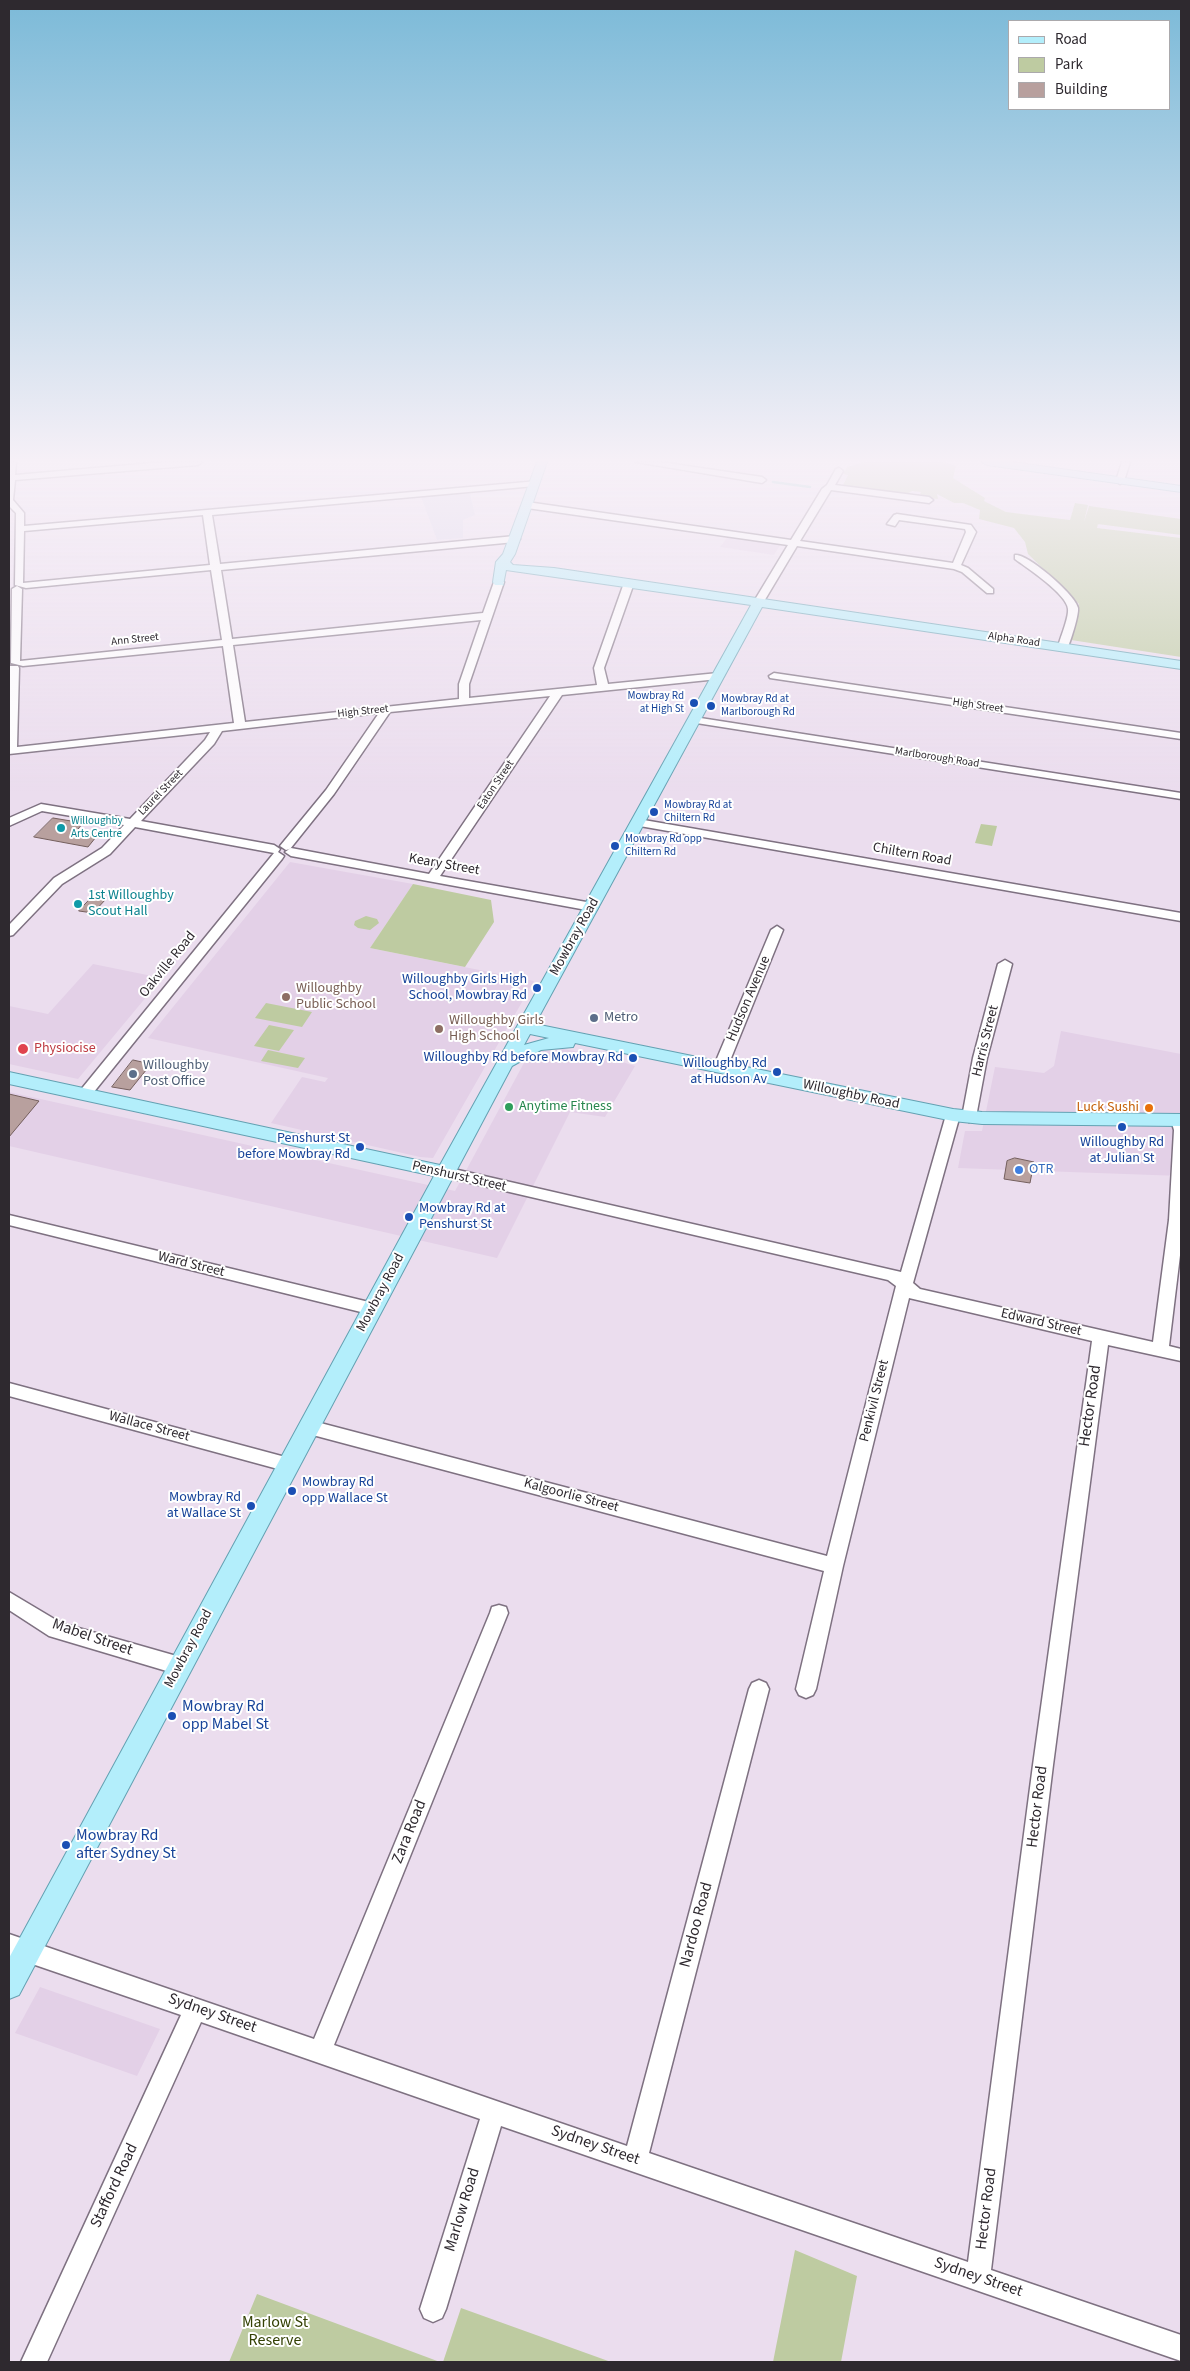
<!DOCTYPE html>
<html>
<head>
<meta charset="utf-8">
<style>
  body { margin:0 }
  #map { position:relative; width:1190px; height:2371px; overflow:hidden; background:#ebddee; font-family:"Source Sans 3",sans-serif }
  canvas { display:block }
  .frame { position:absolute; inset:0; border:10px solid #2e292f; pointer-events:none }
  .legend { position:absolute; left:1008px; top:20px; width:162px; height:90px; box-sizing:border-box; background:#fff; border:1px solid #aba9ac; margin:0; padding:6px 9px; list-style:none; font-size:15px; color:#2e292f }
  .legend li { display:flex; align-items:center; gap:10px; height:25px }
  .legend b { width:25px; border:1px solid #aba9ac }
</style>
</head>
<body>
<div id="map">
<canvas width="1190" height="2371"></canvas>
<div class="frame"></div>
<ul class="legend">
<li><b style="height:6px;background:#b3eefb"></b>Road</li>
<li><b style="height:14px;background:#becba1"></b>Park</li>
<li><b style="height:14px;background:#b8a09e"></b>Building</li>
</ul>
</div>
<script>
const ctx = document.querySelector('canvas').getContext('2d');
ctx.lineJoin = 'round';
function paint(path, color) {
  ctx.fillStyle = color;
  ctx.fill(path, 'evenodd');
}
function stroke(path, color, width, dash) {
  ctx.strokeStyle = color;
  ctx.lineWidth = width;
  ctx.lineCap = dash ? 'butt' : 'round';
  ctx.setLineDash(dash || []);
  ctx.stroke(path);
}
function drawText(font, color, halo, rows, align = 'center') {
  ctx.font = font + ' "Source Sans 3",sans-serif';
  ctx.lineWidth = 4;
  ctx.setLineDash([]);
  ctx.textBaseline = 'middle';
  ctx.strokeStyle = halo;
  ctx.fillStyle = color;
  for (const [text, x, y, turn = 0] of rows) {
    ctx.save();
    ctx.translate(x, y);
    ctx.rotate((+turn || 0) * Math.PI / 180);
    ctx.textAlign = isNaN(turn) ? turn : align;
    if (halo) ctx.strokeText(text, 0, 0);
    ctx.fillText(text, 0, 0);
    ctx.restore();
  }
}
const built = new Path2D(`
  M728,536L781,544L774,555L720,547Z
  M290,862L413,884L370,948L534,981L433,1158L420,1157L271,1123L302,1077L325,1082L328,1078L148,1038Z
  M93,964L162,978L78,1079L9,1064V1006L48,1014Z
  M1061,1031L1181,1054V1176L958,1168L965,1131H982L995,1067L1044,1073L1054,1066Z
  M563,1049L603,1056L635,1066L605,1117L570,1112L497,1258L9,1146V1092L455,1191L525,1061L543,1051Z
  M40,1987L160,2029L137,2076L15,2033Z`);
const medical = new Path2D(`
  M470,493L475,515L463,520V538L437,540L421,497Z`);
const green = new Path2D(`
  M865,462H942L956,466L953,478L985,498L984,501L1006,512L1070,520L1075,503L1088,505L1084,522L1089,506L1181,519V535L1090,523L1098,524L1097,528L1181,538V657L1071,640L1079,604L1028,554L1025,542L1014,528L979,519L980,510L963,503H954L937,494L938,499L926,498L920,494L921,492L912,491L905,495L842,487L848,475L843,474L847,467Z
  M981,824L997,826L992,846L975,843Z
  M413,884L491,900L494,922L465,967L370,948Z
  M366,916L377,919L379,923L370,930L358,928L354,925L355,921Z
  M266,1003L312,1012L302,1027L255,1018Z
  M269,1025L294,1030L279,1051L254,1046Z
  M268,1050L305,1058L298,1068L261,1061Z
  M795,2250L857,2276L841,2362H773Z
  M257,2294L440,2362H229Z
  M461,2308L611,2362H443Z`);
const stream = new Path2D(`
  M773,482L810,487`);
const building = new Path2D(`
  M53,818L83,823L74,834L96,837L88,847L34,837Z
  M92,897L106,899L93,913L79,911Z
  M133,1060L151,1064L130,1090L112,1087Z
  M9,1094L39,1101L9,1137Z
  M1015,1158L1034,1162L1030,1183L1004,1179L1007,1161Z`);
const minor = new Path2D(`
  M9,462H16L15,475L164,462H202L198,465L15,480L13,500L24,513V526L538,481V485L535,486L212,515L220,564L515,536L520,539L515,542L221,570L232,639L483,613L494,582L499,579L504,582L469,684V698L597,685L594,668L624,583L629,580L634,583L604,668L608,684L718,673L723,676L718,679L562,695L440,876L592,903L596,904L598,907L596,910L592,911L291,856L285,852L291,848L429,874L550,696L390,712L334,794L290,849L286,850L280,846L326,790L379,713L222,731L214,744L141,821L274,845L280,849L278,852L274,853L135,827L110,854L62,884L13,935L9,936V925L54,878L102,848L124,825L42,811L9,826V818L41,804L130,819L205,740L210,732L9,754L10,666H18L19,668L17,747L234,723L223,646L23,666L11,663L12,589L17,586L22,589L20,661L222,640L211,570L26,588L15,585L16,513L9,506ZM203,515L210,565L23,583L24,531ZM481,620L459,684V699L245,722L233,645Z
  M636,462H660L762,477L766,480L762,483Z
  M1122,462H1130L1124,481L1120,484L1116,481Z
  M839,468L843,471L835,485L929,497L933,500L929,503L831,490L800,541L953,563L966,532L965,529L899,520L895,526L887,524L894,515L897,514L971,525L976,532L961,565L968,568L993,589V593H987L962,572L954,569L797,546L763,603L758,606L753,603L788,545L527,508L523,505L527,502L791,540L822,489L827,485L836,469Z
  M1015,555C1027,553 1076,595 1078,608C1079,615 1070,643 1067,649L1063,650L1058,647C1060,638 1069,618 1068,609C1067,594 1027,568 1015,559Z
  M774,673L1181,733V739L770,678L769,676Z
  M694,717L1181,793V799L690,722L689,720Z
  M638,819L1181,913V921L634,825L632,823Z
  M278,852L284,856L282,859L89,1098H79L77,1095L79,1092L274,853Z
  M777,926L783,930L727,1068L725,1071H715L713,1068L771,930Z
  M1005,960L1012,964L987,1058L976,1117L969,1122L962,1117L973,1058L998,964Z
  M953,1110L960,1115L913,1283L920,1289L1153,1342L1169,1220L1174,1130L1171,1120L1173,1117L1181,1116V1247L1169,1346L1181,1349V1361L1108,1345L1053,1765L991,2270L1181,2335V2361L501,2126L446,2309L442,2318L433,2322L424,2318L420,2309L480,2119L201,2022L47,2362H21L181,2015L9,1956V1934L314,2039L490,1613L492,1607L499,1605L506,1607L508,1613L334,2045L627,2146L749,1689L752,1683L759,1680L766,1683L769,1689L649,2153L968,2262L1033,1765L1092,1341L909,1298L843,1566L816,1689L813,1695L806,1698L799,1695L796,1689L824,1571L309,1434L303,1432L300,1427L303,1422L309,1420L827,1556L896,1286L888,1280L445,1177L440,1176L438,1172L440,1168L445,1167L901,1272L946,1115Z
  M9,1215L373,1303L379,1305L381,1309L379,1313L373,1315L9,1225Z
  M9,1383L289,1458L295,1460L298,1465L295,1470L289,1472L9,1396Z
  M9,1592L61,1623L180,1657L187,1660L190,1666L187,1672L180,1675L49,1636L9,1610Z`);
const major = new Path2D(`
  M537,462H547L515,554L510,562L513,565L554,568L1181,661V669L762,607L535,1024L953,1109L982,1112L1181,1114V1126L982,1124L953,1121L575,1043L573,1047L541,1050L512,1066L19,1995L9,1999V1958L434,1176L9,1084V1072L440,1165L751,605L506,570L503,585H495L493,582L496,562L503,554ZM530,1034L549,1038L524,1045Z
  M982,462H1012L1181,486V492L987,465Z`);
const markers = [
  [694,703,5,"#1a4fb4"],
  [711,706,5,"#1a4fb4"],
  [654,812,5,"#1a4fb4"],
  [61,828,5,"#0f9aa8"],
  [615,846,5,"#1a4fb4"],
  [78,904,5,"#0f9aa8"],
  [537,988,5,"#1a4fb4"],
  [286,997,5,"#8d6e63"],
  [594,1018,5,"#5c6f8a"],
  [439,1029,5,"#8d6e63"],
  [23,1049,6,"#e0444e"],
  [633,1058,5,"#1a4fb4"],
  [777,1072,5,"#1a4fb4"],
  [133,1074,5,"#5c6f8a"],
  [509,1107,5,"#2e9e5b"],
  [1149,1108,5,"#e8710a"],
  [1122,1127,5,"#1a4fb4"],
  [360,1147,5,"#1a4fb4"],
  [1019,1170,5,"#3f7fe0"],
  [409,1217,5,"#1a4fb4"],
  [292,1491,5,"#1a4fb4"],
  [251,1506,5,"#1a4fb4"],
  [172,1716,5,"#1a4fb4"],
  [66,1845,5,"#1a4fb4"]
];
const farStreetnames = [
  ["Ann Street",135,640,-6],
  ["Alpha Road",1014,640,8],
  ["High Street",978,706,8],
  ["High Street",363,712,-6],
  ["Marlborough Road",937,758,9],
  ["Eaton Street",496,785,-56],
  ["Laurel Street",161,793,-46]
];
const farTransitnames = [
  ["Mowbray Rd",684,697,"right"],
  ["at High St",684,710,"right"],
  ["Mowbray Rd at",721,700],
  ["Marlborough Rd",721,713],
  ["Mowbray Rd at",664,806],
  ["Chiltern Rd",664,819],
  ["Mowbray Rd opp",625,840],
  ["Chiltern Rd",625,853]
];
const farCulturenames = [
  ["Willoughby",71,822],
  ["Arts Centre",71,835]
];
const streetNames = [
  ["Chiltern Road",912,855,10],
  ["Keary Street",444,865,10],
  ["Mowbray Road",575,937,-61],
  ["Oakville Road",168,965,-51],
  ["Hudson Avenue",749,999,-67],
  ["Harris Street",986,1041,-76],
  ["Willoughby Road",851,1095,12],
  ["Penshurst Street",459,1177,13],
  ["Ward Street",191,1265,14],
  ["Mowbray Road",381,1293,-62],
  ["Edward Street",1041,1323,13],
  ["Penkivil Street",875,1401,-76],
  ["Wallace Street",149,1427,15],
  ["Kalgoorlie Street",571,1496,15],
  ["Mowbray Road",189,1649,-62]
];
const cultureNames = [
  ["1st Willoughby",88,896],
  ["Scout Hall",88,912]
];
const transitNames = [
  ["Willoughby Girls High",527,980],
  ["School, Mowbray Rd",527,996],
  ["Willoughby Rd before Mowbray Rd",623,1058],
  ["Willoughby Rd",767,1064],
  ["at Hudson Av",767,1080],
  ["Penshurst St",350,1139],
  ["before Mowbray Rd",350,1155],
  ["Willoughby Rd",1122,1143,"center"],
  ["at Julian St",1122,1159,"center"],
  ["Mowbray Rd at",419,1209,"left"],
  ["Penshurst St",419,1225,"left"],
  ["Mowbray Rd",302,1483,"left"],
  ["opp Wallace St",302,1499,"left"],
  ["Mowbray Rd",241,1498],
  ["at Wallace St",241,1514]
];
const educationNames = [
  ["Willoughby",296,989],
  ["Public School",296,1005],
  ["Willoughby Girls",449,1021],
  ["High School",449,1037]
];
const serviceNames = [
  ["Metro",604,1018],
  ["Willoughby",143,1066],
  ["Post Office",143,1082]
];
const healthNames = [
  ["Physiocise",34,1049]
];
const leisureNames = [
  ["Anytime Fitness",519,1107]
];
const foodNames = [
  ["Luck Sushi",1139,1108]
];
const shopNames = [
  ["OTR",1029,1170]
];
const nearStreetnames = [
  ["Hector Road",1091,1406,-82],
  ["Mabel Street",92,1638,19],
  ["Hector Road",1038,1807,-83],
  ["Zara Road",410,1832,-68],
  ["Nardoo Road",697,1925,-75],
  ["Sydney Street",212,2014,19],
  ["Sydney Street",595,2146,19],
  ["Stafford Road",115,2186,-65],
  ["Hector Road",987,2209,-83],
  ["Marlow Road",463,2210,-73],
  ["Sydney Street",978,2278,19]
];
const nearTransitnames = [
  ["Mowbray Rd",182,1707],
  ["opp Mabel St",182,1725],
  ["Mowbray Rd",76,1836],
  ["after Sydney St",76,1854]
];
const nearParknames = [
  ["Marlow St",275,2323],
  ["Reserve",275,2341]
];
paint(built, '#e3d0e7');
paint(medical, '#dbd4ea');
paint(green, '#becba1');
stroke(stream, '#7ac2c1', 2.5);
paint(building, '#b8a09e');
stroke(building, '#745f5d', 1);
stroke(minor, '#7e7181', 3);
stroke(major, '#64a1b2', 2);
paint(minor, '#fff');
paint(major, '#b3eefb');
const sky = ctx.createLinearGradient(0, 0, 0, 794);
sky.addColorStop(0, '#7cbad8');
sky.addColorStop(0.58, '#f6f0f7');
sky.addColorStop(1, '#f6f0f700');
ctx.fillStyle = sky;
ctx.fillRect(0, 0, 1190, 794);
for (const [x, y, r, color] of markers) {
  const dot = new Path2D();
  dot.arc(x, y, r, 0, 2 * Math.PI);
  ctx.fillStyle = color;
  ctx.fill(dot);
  stroke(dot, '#fff', 2);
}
drawText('11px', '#2e292f', '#fff', farStreetnames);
drawText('11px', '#164399', '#fff', farTransitnames, 'left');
drawText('11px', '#0d838f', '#fff', farCulturenames, 'left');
drawText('14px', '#2e292f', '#fff', streetNames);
drawText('14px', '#0d838f', '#fff', cultureNames, 'left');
drawText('14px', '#164399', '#fff', transitNames, 'right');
drawText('14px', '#785e54', '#fff', educationNames, 'left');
drawText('14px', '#4e5e75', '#fff', serviceNames, 'left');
drawText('14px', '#be3a42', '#fff', healthNames, 'left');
drawText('14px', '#27864d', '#fff', leisureNames, 'left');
drawText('14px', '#c56008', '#fff', foodNames, 'right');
drawText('14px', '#366cbe', '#fff', shopNames, 'left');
drawText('16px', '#2e292f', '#fff', nearStreetnames);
drawText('16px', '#164399', '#fff', nearTransitnames, 'left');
drawText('16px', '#344104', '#fff', nearParknames);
</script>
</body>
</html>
